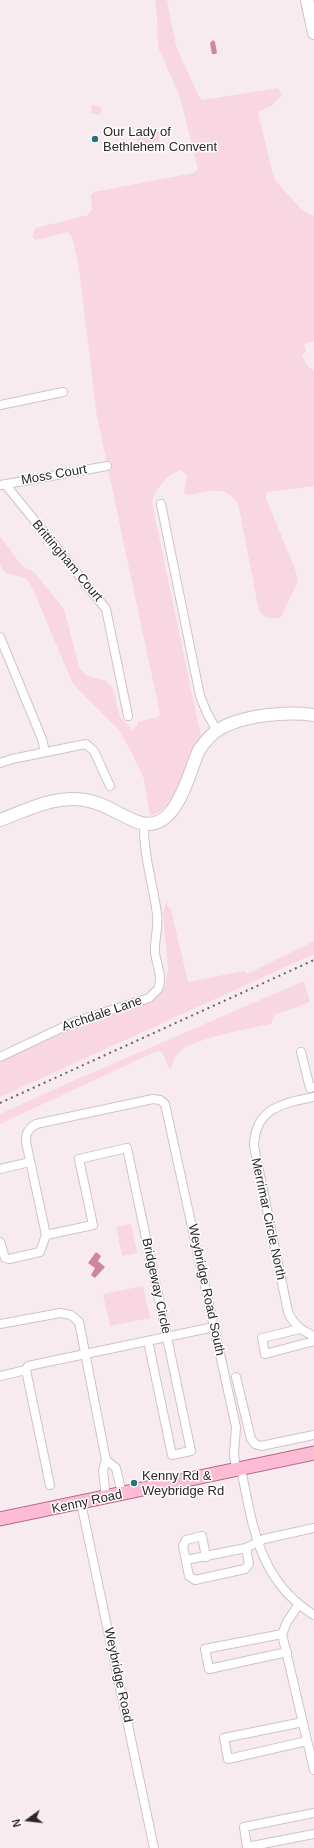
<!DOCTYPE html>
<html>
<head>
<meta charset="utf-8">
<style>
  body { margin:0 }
  #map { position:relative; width:314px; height:1848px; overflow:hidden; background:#f8ebf0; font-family:Arial,sans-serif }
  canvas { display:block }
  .north { position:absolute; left:8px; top:1800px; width:40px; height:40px; -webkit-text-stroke:3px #fff; paint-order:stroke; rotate:255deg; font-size:11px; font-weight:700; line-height:16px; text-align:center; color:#2b2627 }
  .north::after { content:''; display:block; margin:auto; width:14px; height:18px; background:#2b2627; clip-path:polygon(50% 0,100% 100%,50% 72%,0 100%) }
</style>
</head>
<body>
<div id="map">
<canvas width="314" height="1848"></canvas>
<div class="north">N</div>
</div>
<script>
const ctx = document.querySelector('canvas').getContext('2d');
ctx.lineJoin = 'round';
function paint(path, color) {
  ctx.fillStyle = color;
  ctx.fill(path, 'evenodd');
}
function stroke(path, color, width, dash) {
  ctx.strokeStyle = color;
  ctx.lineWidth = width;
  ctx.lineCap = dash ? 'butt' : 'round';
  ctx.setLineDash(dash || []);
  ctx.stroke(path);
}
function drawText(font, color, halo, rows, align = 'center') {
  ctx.font = font + ' Arial,sans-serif';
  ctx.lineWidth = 3;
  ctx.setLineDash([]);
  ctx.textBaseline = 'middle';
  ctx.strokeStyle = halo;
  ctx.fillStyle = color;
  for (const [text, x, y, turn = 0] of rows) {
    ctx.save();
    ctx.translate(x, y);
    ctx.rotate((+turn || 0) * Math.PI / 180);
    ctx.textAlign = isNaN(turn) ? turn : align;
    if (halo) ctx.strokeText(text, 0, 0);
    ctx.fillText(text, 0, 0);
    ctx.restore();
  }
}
const green = new Path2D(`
  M155,0H167L176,46L199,97L203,100L278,88L282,95L271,106L258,112L274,179L301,209L314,216V341L304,344L306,352L302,354L307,366L314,371V486L267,492L266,498L295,569L298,581L281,617C271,620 266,619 259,611L238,503C224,484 208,492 187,495L184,493L187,475L181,470C167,474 155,489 152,503L201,737C184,762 182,806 150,816L144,779L132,753L119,730L73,684L32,587L26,578L5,573L0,565V536L22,566L34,572L64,609L79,667L87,676L104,680L112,687L120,717L133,730L137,726L138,722L158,717L160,714L97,417L78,261L72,238L68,232L35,240L32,236L36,228L88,215L92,209L91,195L94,192L193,173L198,169L180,97L158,47L157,15Z
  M92,105L102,107L100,115L91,113Z
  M138,129L160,132L158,152L136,149Z
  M166,903L171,910L188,982L244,971L247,974L314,941V954L0,1097V1061L90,1021L143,1005L155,995L165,986L168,968L163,913Z
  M304,981L310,1002L274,1015L271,1024C252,1028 189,1039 178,1053C174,1058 172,1065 170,1070L162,1052L157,1051L0,1124V1114L82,1077Z
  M131,1224L137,1253L122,1256L116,1227Z
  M143,1286L150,1318L110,1326L103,1294Z`);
const water = new Path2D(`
  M213,40L215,42L217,53L215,54H212L210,43Z
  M96,1252L101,1256L98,1261L105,1267L95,1278L91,1275L95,1268L88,1263Z`);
const street = new Path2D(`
  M0,405L63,392
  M5,484L106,609L128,716
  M1,485L107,466
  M161,504L200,696L207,713L217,731
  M0,637L42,739L45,752
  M0,763L12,759L86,744L94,751L110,786
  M301,1052L310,1088L314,1087
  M0,1057L74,1022L149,998L158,989C163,977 157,966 155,953C154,940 159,927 157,914C153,883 143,855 144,823
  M314,1097C283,1103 255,1108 254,1146L288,1312C294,1325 301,1330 314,1336
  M0,1169L30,1162
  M46,1235L93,1225L79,1159L127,1148L191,1451L172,1455L148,1341
  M0,1242L5,1258L9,1259L40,1252L46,1235L26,1142C26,1133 28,1129 36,1124L153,1099L160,1100L165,1104L236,1427L234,1454L236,1470
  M0,1324L60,1313L71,1315L79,1322L106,1460L103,1470L106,1498
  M300,1329L262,1338L265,1354L314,1341
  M26,1370L50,1485
  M0,1376L26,1370L28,1366L214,1327
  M236,1377L251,1439L255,1444L261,1446L314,1435
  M106,1460L116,1468L122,1494
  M241,1469C253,1527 259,1581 314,1615
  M81,1503L154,1848
  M206,1557L202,1536L186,1540L183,1546L189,1576L195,1580L245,1569L249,1564L246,1548
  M186,1560L246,1548L264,1539L314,1528
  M299,1604L287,1622L282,1634L314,1770
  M282,1634L205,1649L209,1669L287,1652
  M303,1722L224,1738L228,1759L307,1741
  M314,1813L244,1827L247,1847L314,1834`);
const secondary = new Path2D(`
  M307,0L314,33
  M0,820C28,810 54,795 85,800C104,803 116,813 133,820C175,840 187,777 199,750C204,743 210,735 218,730C242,715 287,711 314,715`);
const primary = new Path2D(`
  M0,1519L314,1453`);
const rail = new Path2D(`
  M0,1103L314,960`);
const markers = [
  [95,139,4,"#2a737b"],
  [134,1483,4,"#2a737b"]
];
const poiNames = [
  ["Our Lady of",103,132],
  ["Bethlehem Convent",103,147],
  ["Kenny Rd &",142,1476],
  ["Weybridge Rd",142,1491]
];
const streetNames = [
  ["Moss Court",54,475,-10],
  ["Brittingham Court",67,561,50],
  ["Archdale Lane",102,1014,-19],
  ["Merrimar Circle North",268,1219,78],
  ["Bridgeway Circle",156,1286,78],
  ["Weybridge Road South",206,1290,78],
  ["Kenny Road",87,1502,-12],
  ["Weybridge Road",118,1675,78]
];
paint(green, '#f8d6e2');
paint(water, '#ce85a1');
stroke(street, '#d0c3c8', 10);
stroke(secondary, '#d0c3c8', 14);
stroke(primary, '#b46a87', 15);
stroke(street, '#fff', 8);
stroke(secondary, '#fff', 12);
stroke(primary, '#febbd6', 13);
stroke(rail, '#6b6365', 2, [2, 4]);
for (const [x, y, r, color] of markers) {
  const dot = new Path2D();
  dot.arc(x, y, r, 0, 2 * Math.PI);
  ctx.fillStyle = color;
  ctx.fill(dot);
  stroke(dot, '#fff', 1.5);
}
drawText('13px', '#2b2627', '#fff', poiNames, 'left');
drawText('13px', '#2b2627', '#fff', streetNames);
</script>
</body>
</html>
